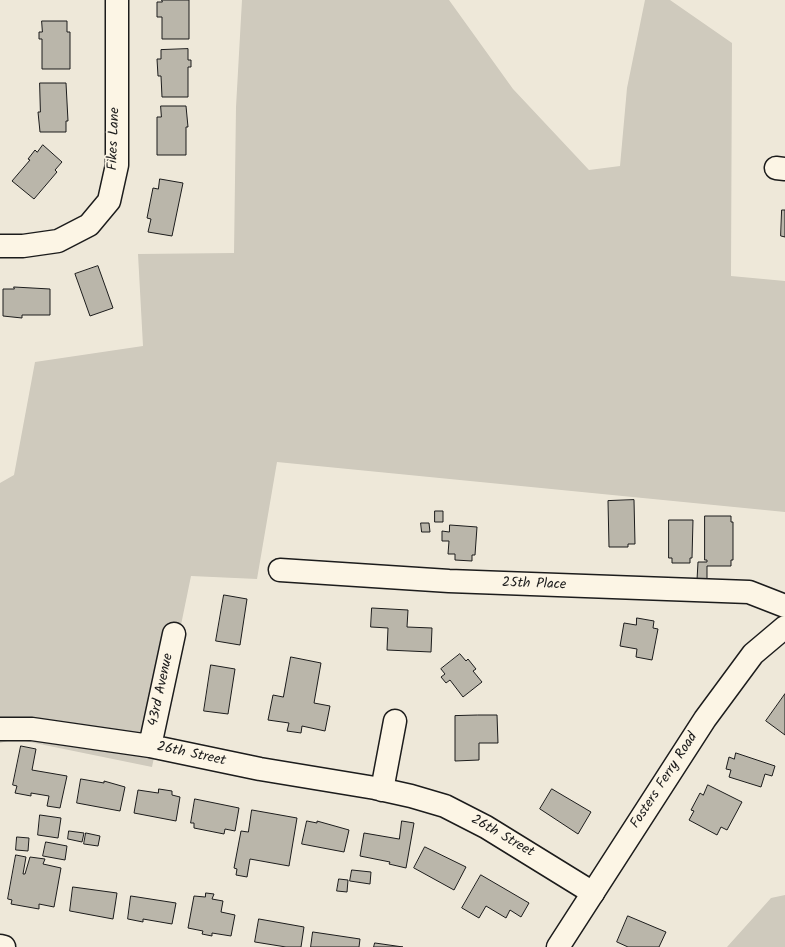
<!DOCTYPE html>
<html>
<head>
<meta charset="utf-8">
<style>
  body { margin:0 }
  canvas { display:block; background:#eee8d9 }
</style>
</head>
<body>
<canvas width="785" height="947"></canvas>
<script>
const ctx = document.querySelector('canvas').getContext('2d');
ctx.lineJoin = 'round';
function paint(path, color) {
  ctx.fillStyle = color;
  ctx.fill(path, 'evenodd');
}
function stroke(path, color, width, dash) {
  ctx.strokeStyle = color;
  ctx.lineWidth = width;
  ctx.lineCap = dash ? 'butt' : 'round';
  ctx.setLineDash(dash || []);
  ctx.stroke(path);
}
function drawText(font, color, halo, rows, align = 'center') {
  ctx.font = font + ' Kalam,sans-serif';
  ctx.lineWidth = 3.5;
  ctx.setLineDash([]);
  ctx.textBaseline = 'middle';
  ctx.strokeStyle = halo;
  ctx.fillStyle = color;
  for (const [text, x, y, turn = 0] of rows) {
    ctx.save();
    ctx.translate(x, y);
    ctx.rotate((+turn || 0) * Math.PI / 180);
    ctx.textAlign = isNaN(turn) ? turn : align;
    if (halo) ctx.strokeText(text, 0, 0);
    ctx.fillText(text, 0, 0);
    ctx.restore();
  }
}
const green = new Path2D(`
  M242,0H449L513,89L589,170L620,166L627,88L645,0H670L732,43L731,276L785,281V512L277,462L257,579L191,576L152,767L15,739L0,743V483L14,475L35,362L143,346L138,254L234,253L236,107Z
  M785,895V947H727L771,898Z`);
const building = new Path2D(`
  M162,0H189V39H162V17H157V2H162Z
  M42,21H67V32H70V69H42V39H39V32H42Z
  M188,49V60H191V67H188V97H162L161,76H158L157,59H161V50Z
  M40,83H66L68,121H66V132H40L38,112H40Z
  M161,106H186L188,127H186V155H157V117H161Z
  M43,145L62,162L55,170L57,172L34,199L12,181L30,160L28,159L35,150L37,152Z
  M160,179L183,183L172,236L148,232L151,219L147,218L153,188L158,189Z
  M782,210H785V237L781,236Z
  M98,266L113,308L90,316L75,274Z
  M14,287L50,289V315H22V318L3,316V289H14Z
  M634,500L635,544H628V547H609L608,501Z
  M435,511H443V522H435Z
  M705,516H731V522H733V560H731V566H707V580H697L698,562H707V560H705Z
  M669,520H693L692,558H690V563H672V558H669Z
  M421,523H429L430,532H422Z
  M450,525L477,527L475,555H472V561L455,560V554H448L449,541H442V531L449,532Z
  M224,595L247,599L240,645L216,641Z
  M372,608L408,610L407,627L432,628L431,652L387,650L388,628L371,627Z
  M637,618L654,621L653,628L658,629L652,660L636,657L637,649L620,646L624,623L636,625Z
  M460,654L466,661L468,659L476,669L473,671L482,682L463,697L450,680L446,683L441,677L445,674L441,669Z
  M291,657L321,663L314,703L330,706L325,731L302,726L301,733L287,731L289,723L268,720L273,695L283,697Z
  M211,665L235,669L228,714L204,711Z
  M785,694V735L766,721Z
  M478,715H497L498,743H479V760L455,761V716Z
  M21,746L36,749L32,770L67,776L60,808L47,806L49,796L31,793V796L15,793L17,786L13,785Z
  M736,753L775,766L772,776L765,774L761,787L729,777L731,770L726,769L729,757L734,759Z
  M81,779L104,783V781L125,787L120,811L77,803Z
  M708,785L742,802L727,830L721,827L717,835L689,820L694,811L691,810L700,793L703,795Z
  M159,789L172,791V795L180,797L176,821L134,813L138,790L158,793Z
  M552,789L591,812L578,834L540,809Z
  M195,799L239,808L235,831L225,829L224,834L194,828V823H191Z
  M252,810L297,818L289,866L250,859L247,877L236,875L237,869L234,868L241,831L248,832Z
  M40,815L61,818L58,838L38,835Z
  M307,821L317,823V821L349,830L344,852L302,844Z
  M402,821L414,823L406,868L389,864L390,862L360,856L364,833L399,839Z
  M69,831L84,833L82,842L68,839Z
  M86,833L100,836L98,846L84,844Z
  M17,837L29,838L28,851L16,850Z
  M46,842L67,846L65,860L43,856Z
  M425,847L466,867L454,890L414,868Z
  M16,855L26,857L23,874H25L30,857L45,859L43,864L61,868L54,907L39,904V909L11,904L12,900L8,899Z
  M352,870L371,872L370,884L350,881Z
  M481,875L529,903L521,917L510,910L506,918L486,906L479,918L462,908Z
  M339,879L348,880L347,892L337,891Z
  M73,887L117,893L113,919L70,911Z
  M206,893L214,894L212,899L223,901L221,912L235,915L231,936L212,933V936L202,934L203,931L188,928L194,896L205,897Z
  M131,896L176,903L172,924L143,919V922L128,919Z
  M628,916L666,932L659,947H628L617,942Z
  M259,919L304,927L301,947H286L255,942Z
  M313,932L360,939L359,947H311Z
  M375,943L403,947H374Z`);
const street = new Path2D(`
  M776,168L785,169
  M0,246H23L58,241L89,225L109,201L117,165V0
  M280,570L449,581L749,592L785,606
  M0,729H32L150,746L260,769L375,788L411,796L445,806L486,827L593,893
  M150,746L174,634
  M382,790L395,721
  M0,946L4,947`);
const secondary = new Path2D(`
  M558,947L705,719L753,654L785,627`);
const streetNames = [
  ["Fikes Lane",115,139,-88],
  ["25th Place",534,585,2],
  ["43rd Avenue",162,690,-78],
  ["26th Street",191,755,12],
  ["Fosters Ferry Road",665,781,-57],
  ["26th Street",502,837,30]
];
paint(green, '#cfcabd');
paint(building, '#bab6aa');
stroke(building, '#1c1c1c', 1);
stroke(street, '#1c1c1c', 25);
stroke(secondary, '#1c1c1c', 25);
stroke(street, '#fcf5e5', 22);
stroke(secondary, '#fcf5e5', 22);
drawText('14px', '#1c1c1c', '#fcf5e5', streetNames);
</script>
</body>
</html>
